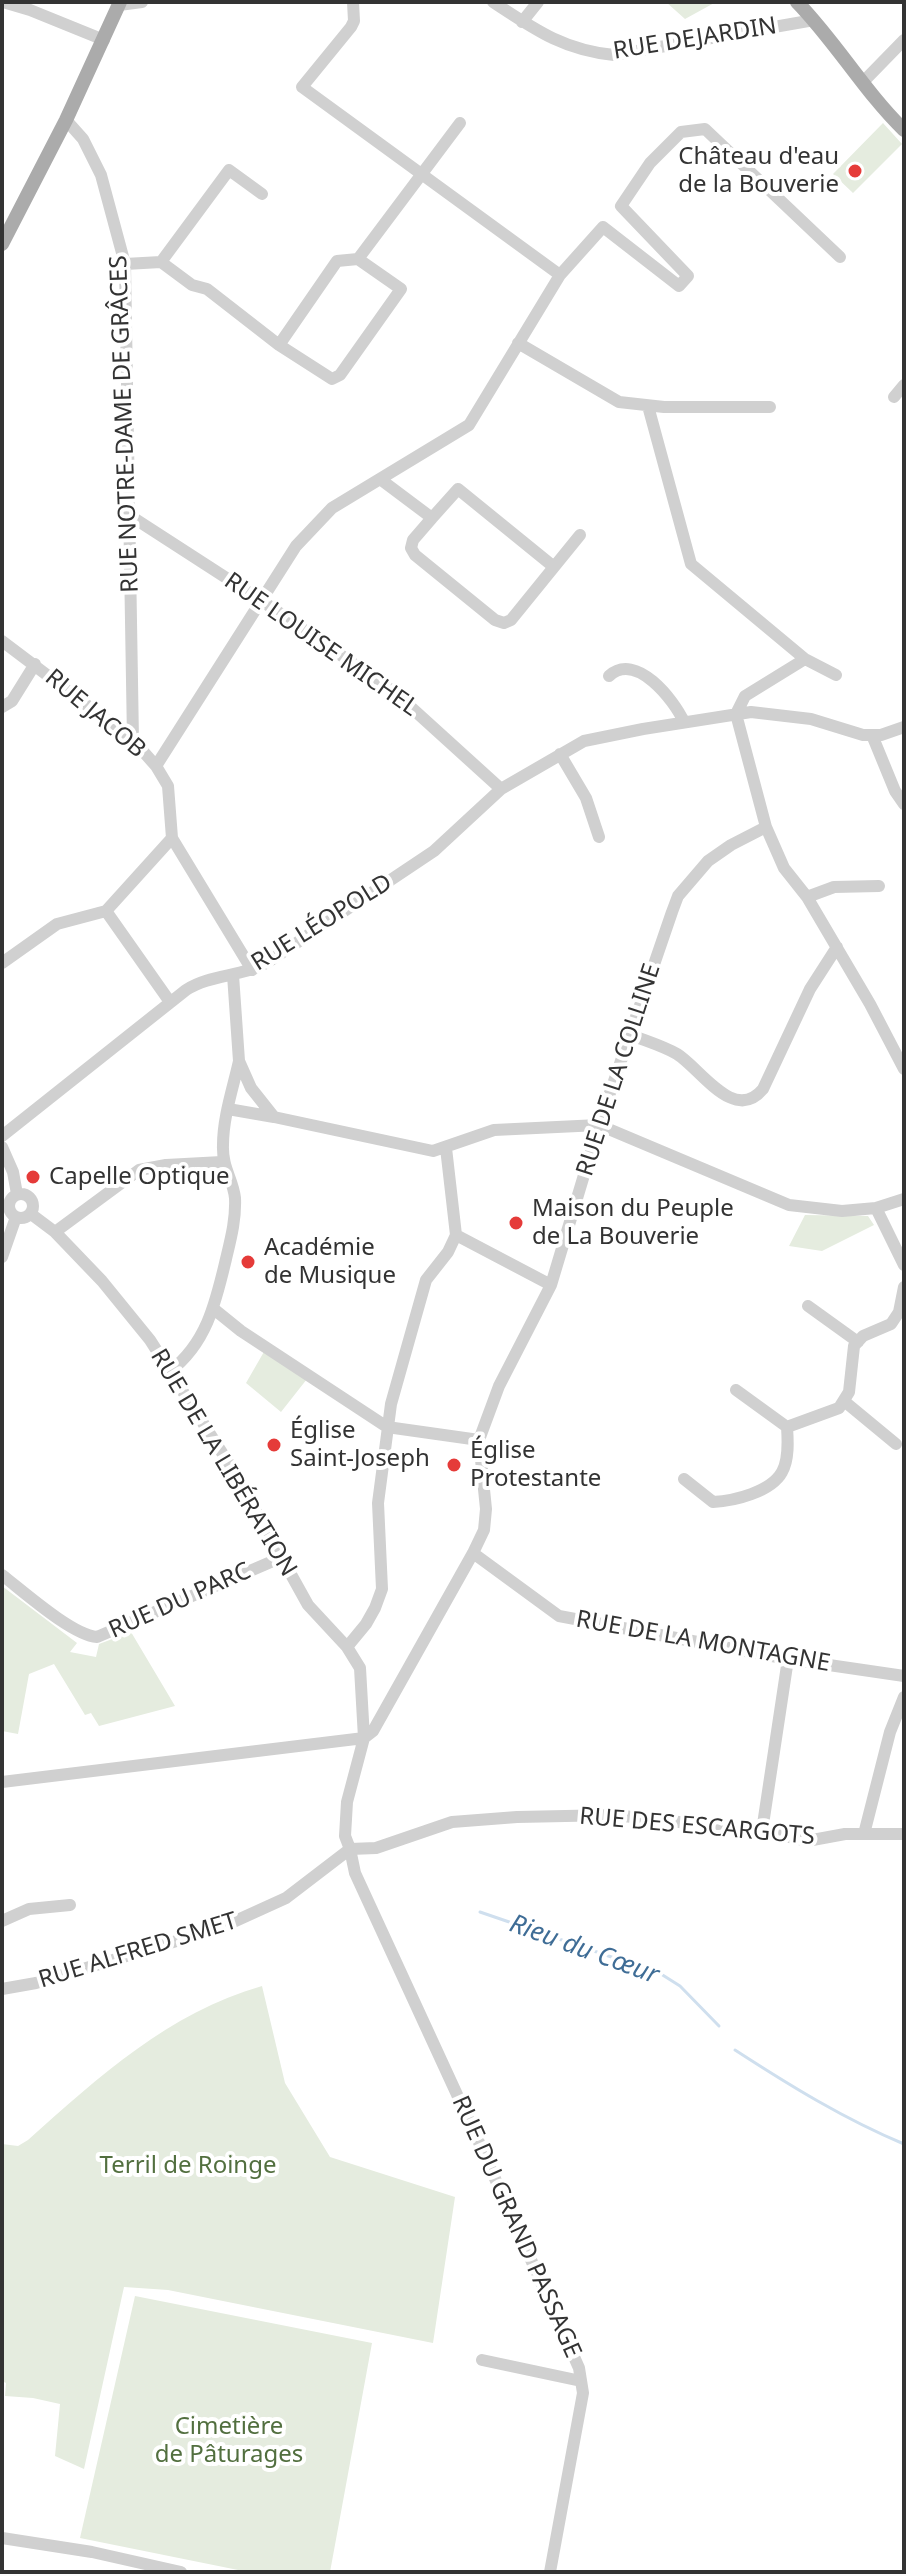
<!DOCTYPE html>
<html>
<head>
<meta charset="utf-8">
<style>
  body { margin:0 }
  #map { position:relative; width:906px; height:2574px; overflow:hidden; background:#fff; font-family:"Noto Sans",sans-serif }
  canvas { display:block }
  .frame { position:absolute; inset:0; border:4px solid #333; pointer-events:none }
</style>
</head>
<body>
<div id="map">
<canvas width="906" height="2574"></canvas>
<div class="frame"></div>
</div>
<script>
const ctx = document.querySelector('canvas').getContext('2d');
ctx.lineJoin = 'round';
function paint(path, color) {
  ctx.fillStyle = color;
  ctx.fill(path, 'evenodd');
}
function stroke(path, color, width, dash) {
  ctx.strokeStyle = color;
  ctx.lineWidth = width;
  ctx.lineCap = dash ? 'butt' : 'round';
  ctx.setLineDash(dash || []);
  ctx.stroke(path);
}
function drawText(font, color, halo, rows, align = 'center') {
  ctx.font = font + ' "Noto Sans",sans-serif';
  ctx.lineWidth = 8;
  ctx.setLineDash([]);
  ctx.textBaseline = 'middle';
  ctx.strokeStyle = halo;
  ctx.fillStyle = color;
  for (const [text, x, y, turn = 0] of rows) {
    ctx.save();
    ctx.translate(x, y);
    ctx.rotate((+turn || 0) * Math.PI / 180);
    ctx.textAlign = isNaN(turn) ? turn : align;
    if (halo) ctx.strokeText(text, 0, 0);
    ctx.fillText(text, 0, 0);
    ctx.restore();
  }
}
const green = new Path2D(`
  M666,2H716L685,19Z
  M883,123L902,144L853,193L833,174Z
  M805,1215L868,1216L874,1225L822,1251L789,1246Z
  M265,1350L307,1379L281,1412L246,1383Z
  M2,1586L77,1643L70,1652L96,1657L99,1644L131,1632L175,1706L99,1726L91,1713L85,1715L54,1664L29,1674L18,1734L2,1731Z
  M262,1986L285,2083L330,2157L455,2197L433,2343L168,2290L124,2287L84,2469L55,2456L60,2404L33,2398L5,2396L6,2383L2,2381V2144L18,2146L28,2140C100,2076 168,2013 262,1986Z
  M135,2296L372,2343L330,2572H248L80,2538Z`);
const stream = new Path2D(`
  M480,1912L661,1974L680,1986L719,2026
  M735,2050C789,2085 844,2119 904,2144`);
const minor = new Path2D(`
  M3,2L30,10L104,40
  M353,2L354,21L351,27L302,87L560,275
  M493,2C534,29 563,50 614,55L814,20
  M119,5L142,2
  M522,22L538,2
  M863,82L904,40
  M66,120L83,139L101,175L125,264L133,740
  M161,262L229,170L262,194
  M125,264L161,262L192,285L207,289L279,345L332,379L340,375L401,289L358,259L460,123
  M518,343L619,402L664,407H770
  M279,345L337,261L358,259
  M894,397L904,385
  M648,406L691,564L805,659
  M380,479L432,518L458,489L554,567L511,620L504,623L495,620L415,555L411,548L413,540L432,518
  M129,515L262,601L393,691L501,789
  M554,567L580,535
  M2,641L133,740L156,766L168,786L172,838L252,970
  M609,676C636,651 674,700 684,722
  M2,707L12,701L35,664
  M736,714L766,827L784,868L807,897L870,1004L904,1069
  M736,714L745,696L805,659L836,675
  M872,735L895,791L904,804
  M560,754L586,798L599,837
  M156,766L296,546L332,508L469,425L560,275L603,227L679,286L688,276L621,206L650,163L681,132L705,129L840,257
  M807,897L834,887L879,886
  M106,911L170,1002
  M2,963L57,924L106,911L172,838
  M233,975L239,1061L251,1088L274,1117L433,1151L494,1130L599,1125L789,1205L842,1211L876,1208L904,1199
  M631,1035C646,1041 663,1046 677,1054C700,1068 734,1124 763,1089L810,989L837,947
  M228,1109L274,1117
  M2,1136L186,990C211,974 242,977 268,962L434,851L501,789L584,741L643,729L751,712L811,719L863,735H881L904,727
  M2,1147L13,1172L17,1194
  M446,1148L456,1235
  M9 1206a12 12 0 1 1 24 0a12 12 0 1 1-24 0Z
  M876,1208L904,1265
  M31,1214L55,1232L102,1281L150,1340L233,1470L308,1605L347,1647L360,1668L364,1738L347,1802L345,1836L350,1849L355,1873L477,2138L579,2368L583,2393L550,2572
  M55,1232L139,1170L166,1165L222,1162
  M456,1235L551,1285
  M2,1257L16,1217
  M808,1306L858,1342
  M215,1310L241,1331L387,1427L479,1440
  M170,1371C207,1343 216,1301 226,1259C231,1238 236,1219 235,1198C233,1179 222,1168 223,1145C223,1117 233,1088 239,1061
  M736,1390L787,1427
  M844,1401L896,1444
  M684,1479L713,1502C734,1501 771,1492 782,1472C789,1460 788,1441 787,1427L839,1408L849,1392L854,1346L863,1336L891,1324L899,1312L904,1287
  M473,1553L559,1616L788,1659L904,1676
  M2,1575C24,1592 72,1635 97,1637L280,1558
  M347,1647L366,1624L375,1608L382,1589L378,1503L391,1404L426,1280L448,1252L456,1235
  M2,1782L364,1738L373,1731L473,1553L484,1530L486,1509L479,1440L499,1386L551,1285L599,1125L672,912L678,896L708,861L731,845L766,827
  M762,1831L788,1659
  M864,1834L890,1732L904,1697
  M350,1849L376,1848L452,1822L517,1817L614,1815L762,1831L807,1841L845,1834H904
  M2,1921L29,1909L70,1905
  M2,1989L36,1983L220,1928L286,1898L350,1849
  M482,2360L581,2381
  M2,2538L92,2552L181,2572`);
const major = new Path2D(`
  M797,2C836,42 864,91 904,130
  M2,244L66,120L120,2`);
const markers = [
  [855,171,8,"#e53b39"],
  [33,1177,8,"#e53b39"],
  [516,1223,8,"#e53b39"],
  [248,1262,8,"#e53b39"],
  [274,1445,8,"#e53b39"],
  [454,1465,8,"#e53b39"]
];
const streetNames = [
  ["RUE DEJARDIN",695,39,-9],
  ["RUE NOTRE-DAME DE GRÂCES",125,424,-92],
  ["RUE LOUISE MICHEL",321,645,35],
  ["RUE JACOB",95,714,40],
  ["RUE LÉOPOLD",322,923,-32],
  ["RUE DE LA COLLINE",619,1070,-72],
  ["RUE DE LA LIBÉRATION",223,1463,59],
  ["RUE DU PARC",180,1601,-24],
  ["RUE DE LA MONTAGNE",703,1642,10],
  ["RUE DES ESCARGOTS",697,1827,5],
  ["RUE ALFRED SMET",138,1951,-17],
  ["RUE DU GRAND PASSAGE",516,2227,66]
];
const poiNames = [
  ["Château d'eau",839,157,"right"],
  ["de la Bouverie",839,185,"right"],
  ["Capelle Optique",49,1177],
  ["Maison du Peuple",532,1209],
  ["de La Bouverie",532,1237],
  ["Académie",264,1248],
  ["de Musique",264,1276],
  ["Église",290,1431],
  ["Saint-Joseph",290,1459],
  ["Église",470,1451],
  ["Protestante",470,1479]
];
const parkNames = [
  ["Terril de Roinge",188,2166],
  ["Cimetière",229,2427],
  ["de Pâturages",229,2455]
];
const waterNames = [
  ["Rieu du Cœur",584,1950,20]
];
paint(green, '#e5ecdf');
stroke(stream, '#cfdfee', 3);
stroke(minor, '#d0d0d0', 12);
stroke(major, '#ababab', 14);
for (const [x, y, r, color] of markers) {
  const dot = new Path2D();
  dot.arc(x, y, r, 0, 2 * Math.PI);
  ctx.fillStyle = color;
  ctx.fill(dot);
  stroke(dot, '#fff', 3);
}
drawText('24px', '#333', '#fff', streetNames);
drawText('24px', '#333', '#fff', poiNames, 'left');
drawText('24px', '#526f3f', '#fff', parkNames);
drawText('italic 26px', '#3f6d96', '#fff', waterNames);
</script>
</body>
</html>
